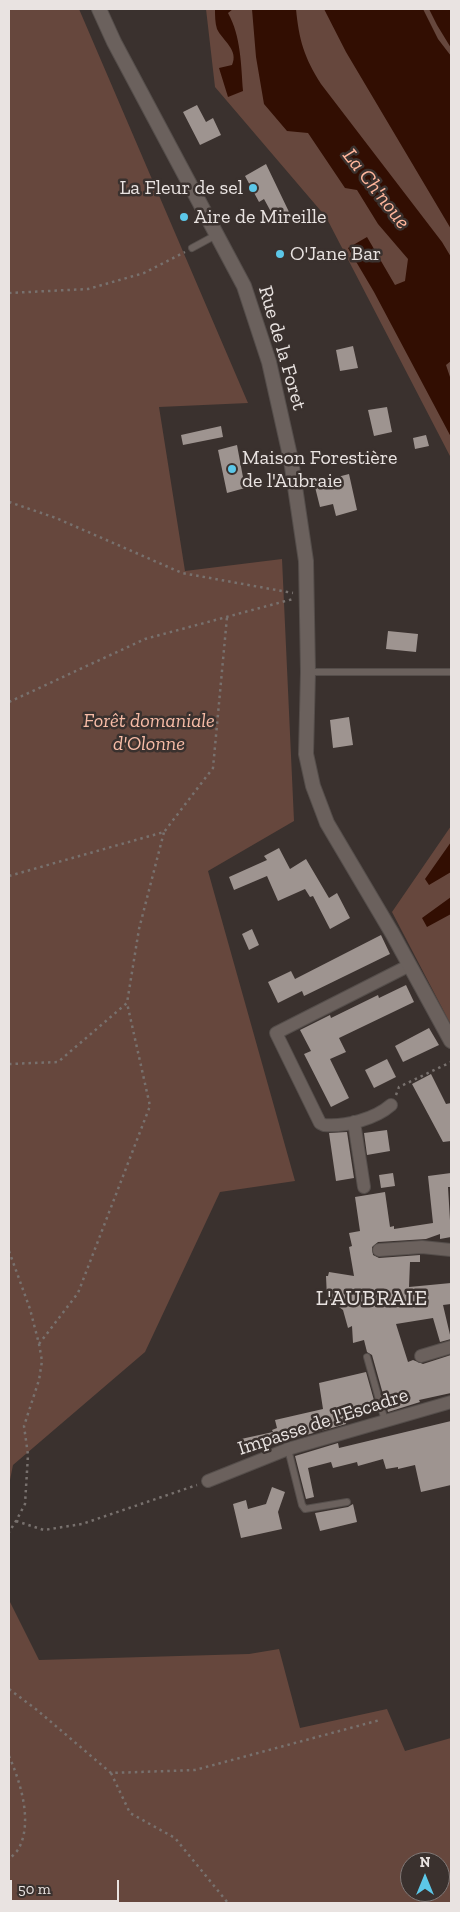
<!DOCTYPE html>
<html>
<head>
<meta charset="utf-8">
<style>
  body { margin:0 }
  #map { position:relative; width:460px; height:1912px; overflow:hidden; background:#3a312e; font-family:"Zilla Slab",serif }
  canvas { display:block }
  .frame { position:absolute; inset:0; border:10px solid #e9e3e1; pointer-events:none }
  .north { position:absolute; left:400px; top:1852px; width:50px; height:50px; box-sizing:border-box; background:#3a312e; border:1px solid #807876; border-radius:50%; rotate:0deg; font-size:14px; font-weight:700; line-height:20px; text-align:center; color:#e9e3e1 }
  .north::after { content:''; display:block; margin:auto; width:18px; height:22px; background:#5cc7e8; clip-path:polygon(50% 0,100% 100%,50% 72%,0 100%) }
  .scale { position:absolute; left:10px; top:1880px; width:109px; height:22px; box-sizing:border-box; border:2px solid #e9e3e1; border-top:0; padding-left:6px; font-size:15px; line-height:18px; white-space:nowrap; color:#e9e3e1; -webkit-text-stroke:4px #3a312e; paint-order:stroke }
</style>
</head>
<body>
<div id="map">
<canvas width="460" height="1912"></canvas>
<div class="frame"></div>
<div class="north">N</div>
<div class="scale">50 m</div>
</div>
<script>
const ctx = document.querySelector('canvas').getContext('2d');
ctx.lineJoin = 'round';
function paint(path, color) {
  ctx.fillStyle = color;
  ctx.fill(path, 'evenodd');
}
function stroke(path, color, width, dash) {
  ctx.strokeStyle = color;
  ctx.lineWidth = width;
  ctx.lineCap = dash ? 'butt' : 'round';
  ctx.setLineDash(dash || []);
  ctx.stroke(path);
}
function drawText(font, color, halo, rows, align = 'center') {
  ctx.font = font + ' "Zilla Slab",serif';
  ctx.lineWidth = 5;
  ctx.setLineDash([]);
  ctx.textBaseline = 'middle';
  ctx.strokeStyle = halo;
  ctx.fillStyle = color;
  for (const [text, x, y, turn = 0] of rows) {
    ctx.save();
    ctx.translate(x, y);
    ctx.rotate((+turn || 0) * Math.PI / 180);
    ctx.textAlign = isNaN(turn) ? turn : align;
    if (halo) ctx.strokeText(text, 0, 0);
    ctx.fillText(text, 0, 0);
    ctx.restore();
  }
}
const green = new Path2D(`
  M9,9H79L248,403L159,407L185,571L282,559L294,821L208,871L295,1181L220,1192L145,1352L13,1465L9,1485Z
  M206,9H451V458L326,217L215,87Z
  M451,826V1025L392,912Z
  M9,1600L39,1660L249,1654L279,1649L300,1728L387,1709L405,1751L451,1738V1903H9ZM410,1862H440V1892H410Z`);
const water = new Path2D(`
  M215,9H233L228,13C241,36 241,65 243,91L228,97L219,68L232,65C239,50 223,41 217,29C215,23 215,15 215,9Z
  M252,9H296C299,40 304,57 321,84L442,242L451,257V361L446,365L451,380V437L374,292L348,248L367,237L395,285L405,281L408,259L378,224L357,190L345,188L308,133L287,131L264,104L256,57Z
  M324,9H423L438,39L451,56V229L346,52Z
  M429,9H451V48L437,25Z
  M451,842V872L429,885L425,879Z
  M451,897V914L427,927L422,918Z`);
const building = new Path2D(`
  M197,105L206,122L213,118L221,135L200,145L183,112Z
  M266,164L290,214L276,221L264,199L259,202L245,176Z
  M353,346L358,368L340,371L336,350Z
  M387,407L392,432L374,436L368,410Z
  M221,426L223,437L183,445L181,435Z
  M426,435L429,446L415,449L413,438Z
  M237,445L245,488L227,493L218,450Z
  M349,474L357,510L336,516L333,504L320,507L314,483Z
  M388,631L418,634L416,652L386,649Z
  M349,717L353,745L333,748L330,720Z
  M279,848L290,869L306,859L329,898L337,893L350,918L330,929L313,896L310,897L305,889L278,901L267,876L234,890L229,877L267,860L264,856Z
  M252,929L259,945L249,950L242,934Z
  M381,935L390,954L304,996L302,991L278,1003L268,982L291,971L295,979Z
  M406,985L414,1002L339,1038L346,1052L330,1059L349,1098L331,1107L304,1054L311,1051L300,1030L330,1015L331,1018L378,995L379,998Z
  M429,1028L439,1045L403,1062L395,1046Z
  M387,1059L396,1077L374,1088L365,1070Z
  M431,1074L446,1104L451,1103V1141L443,1142L412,1084Z
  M387,1130L390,1151L367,1155L364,1133Z
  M347,1132L354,1178L336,1181L329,1133Z
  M393,1173L395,1186L381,1188L379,1175Z
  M451,1173V1187H448L451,1237L440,1239V1234L426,1239L378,1242L372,1247L373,1255L379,1258L420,1255V1262H410L409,1287L451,1283V1304L443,1305L451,1339L440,1342L433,1318L396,1324L408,1362L413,1360L423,1364L451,1355V1393L419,1400L420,1402L388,1412L372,1355L367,1352L364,1340L353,1343L352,1326L348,1328L343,1310L327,1298L326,1276H328L329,1272L354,1276L349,1247L352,1246L349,1233L360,1231L355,1197L385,1192L390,1227L394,1226V1229L433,1223L428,1176Z
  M366,1372L377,1411L346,1417V1424L270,1445L245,1455L241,1439L273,1432L272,1430L277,1428L275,1420L323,1409L319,1383Z
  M451,1421V1485L421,1492L415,1465L398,1469V1467L386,1469L383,1459L358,1466L357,1462L333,1468L331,1462L308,1468L314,1497L306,1499L295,1456L338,1443L339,1448Z
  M272,1487L285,1492L278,1512L282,1529L241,1538L233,1504L246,1500L248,1509L266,1504Z
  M353,1504L357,1522L320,1531L315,1513L348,1507Z`);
const path = new Path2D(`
  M9,293L88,289L144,273L185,252
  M9,502L56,518L182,573L293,593
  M9,702L145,639L293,599
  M9,876L164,832L213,768L227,617
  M9,1064L58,1062L127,1003L139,929L164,832
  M396,1095L399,1087L451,1062
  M9,1251L30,1309L39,1344L42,1361L39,1380L24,1426L28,1455L25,1504L16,1521L9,1532
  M39,1344L78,1293L150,1106L127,1003
  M16,1521L44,1530L82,1524L197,1485
  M9,1689L37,1710L111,1773L195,1770L380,1720
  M9,1756C20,1781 33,1821 19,1848C17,1852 12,1856 9,1860
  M111,1773L130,1813L175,1838L228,1903`);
const service = new Path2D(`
  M192,248L216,235
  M308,672H451
  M367,1357L385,1421
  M288,1449L302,1505L305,1509L347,1502`);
const minor = new Path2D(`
  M391,1105C375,1119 345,1127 324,1125L320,1123L276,1033L410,965
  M354,1122L364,1187
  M379,1250L422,1247L451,1250
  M421,1356L451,1347
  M208,1481L288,1449L451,1402`);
const tertiary = new Path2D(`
  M99,9L114,42L244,286L269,362L291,460L306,561L308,672L306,754L313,786L327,823L392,933L451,1041`);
const markers = [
  [253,188,5,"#5cc7e8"],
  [184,217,5,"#5cc7e8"],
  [280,254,5,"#5cc7e8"],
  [232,469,5,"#5cc7e8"]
];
const poiNames = [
  ["La Fleur de sel",243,188,"right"],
  ["Aire de Mireille",194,217],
  ["O'Jane Bar",290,254],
  ["Maison Forestière",242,458],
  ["de l'Aubraie",242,481]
];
const streetNames = [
  ["Rue de la Foret",282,348,74],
  ["Impasse de l'Escadre",323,1422,-18]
];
const parkNames = [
  ["Forêt domaniale",149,721],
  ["d'Olonne",149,744]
];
const waterNames = [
  ["La Ch'noue",376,189,52]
];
const quarterNames = [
  ["L'AUBRAIE",372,1299]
];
paint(green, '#66473d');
paint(water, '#320e02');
paint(building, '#9e9490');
stroke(service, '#554e4b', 8);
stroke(minor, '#554e4b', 14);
stroke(tertiary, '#554e4b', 16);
stroke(path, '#78716e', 2.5, [2.5, 4]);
stroke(service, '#6b615d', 6);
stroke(minor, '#6b615d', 12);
stroke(tertiary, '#6b615d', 14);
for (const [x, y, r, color] of markers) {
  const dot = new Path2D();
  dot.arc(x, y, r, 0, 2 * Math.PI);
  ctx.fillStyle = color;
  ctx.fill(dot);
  stroke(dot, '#3a312e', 2);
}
drawText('20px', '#e9e3e1', '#3a312e', poiNames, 'left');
drawText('20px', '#e9e3e1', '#3a312e', streetNames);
drawText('italic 20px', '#f7bca7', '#3a312e', parkNames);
drawText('italic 21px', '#ffb69c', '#3a312e', waterNames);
ctx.letterSpacing = '1px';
drawText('22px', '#e9e3e1', '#3a312e', quarterNames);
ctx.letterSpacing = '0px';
</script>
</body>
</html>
